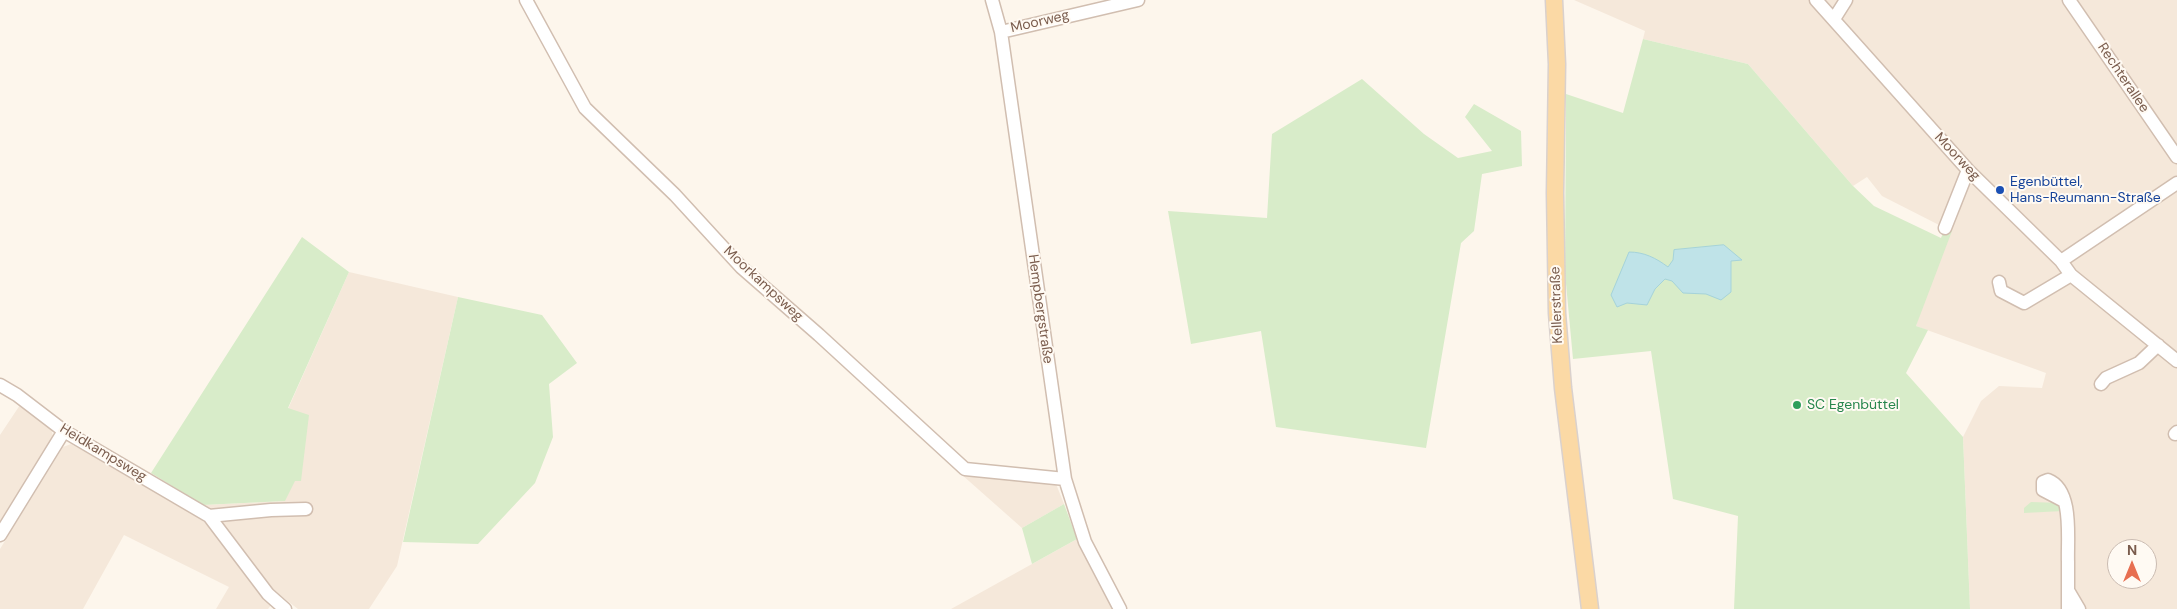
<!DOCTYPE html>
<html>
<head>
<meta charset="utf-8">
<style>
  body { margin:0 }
  #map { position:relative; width:2177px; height:609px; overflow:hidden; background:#fdf6ec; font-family:"DM Sans",sans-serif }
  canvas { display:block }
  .north { position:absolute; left:2107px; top:539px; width:50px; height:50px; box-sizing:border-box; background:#fffaf3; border:1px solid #cabbb1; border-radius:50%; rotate:0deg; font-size:14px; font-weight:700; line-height:20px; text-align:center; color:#7a5c4d }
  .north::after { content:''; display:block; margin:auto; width:18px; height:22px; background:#e76f51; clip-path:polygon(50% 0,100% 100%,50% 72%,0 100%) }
</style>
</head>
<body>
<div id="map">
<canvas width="2177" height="609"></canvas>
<div class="north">N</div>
</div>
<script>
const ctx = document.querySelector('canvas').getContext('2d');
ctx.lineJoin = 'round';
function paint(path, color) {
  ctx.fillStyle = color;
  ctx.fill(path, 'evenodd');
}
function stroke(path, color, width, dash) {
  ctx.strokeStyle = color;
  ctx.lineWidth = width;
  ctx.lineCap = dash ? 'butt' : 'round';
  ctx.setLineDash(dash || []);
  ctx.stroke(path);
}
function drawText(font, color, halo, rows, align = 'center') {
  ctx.font = font + ' "DM Sans",sans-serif';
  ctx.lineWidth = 4;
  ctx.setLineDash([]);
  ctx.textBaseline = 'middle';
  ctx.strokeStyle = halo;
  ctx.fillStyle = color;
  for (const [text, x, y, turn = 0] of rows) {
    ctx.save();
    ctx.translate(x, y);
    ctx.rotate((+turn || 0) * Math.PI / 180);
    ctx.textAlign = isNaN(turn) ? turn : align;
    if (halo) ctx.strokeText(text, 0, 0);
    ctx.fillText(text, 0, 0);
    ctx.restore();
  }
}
const residential = new Path2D(`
  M1574,0H2177V609H1970L1963,437L1981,401L1999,386L2042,388L2046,373L1916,326L1945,228L1882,196L1867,177L1853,186L1748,64L1643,39L1645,31ZM2117,549H2147V579H2117Z
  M349,272L458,297L397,566L369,609H298L268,586L221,523L203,505L285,501L288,409Z
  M20,405L51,427L53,437L0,524V435Z
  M71,444L195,513L210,528L244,574L271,605L268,609H216L229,587L124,535L83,609H0V549L63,447Z
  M961,474L1056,484L1064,504L1022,528Z
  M1077,539L1113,609H951Z`);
const green = new Path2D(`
  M1643,39L1748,64L1853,186L1874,206L1941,238L1945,228L1952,231L1916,326L1928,330L1906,373L1963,437L1970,609H1734L1738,516L1673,499L1651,351L1573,359L1565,273L1566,94L1623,113Z
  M1362,79L1424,134L1458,158L1492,151L1465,117L1474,104L1521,131L1522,166L1482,174L1474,231L1461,243L1426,448L1276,427L1261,331L1191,344L1168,211L1267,218L1272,134Z
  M302,237L349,272L288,408L309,415L301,481H295L285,501L203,505L151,473Z
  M458,297L542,315L577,363L549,384L553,437L535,483L478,544L403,542Z
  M2031,502L2061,503L2063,511L2024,513V508Z
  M1064,504L1077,539L1032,564L1022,528Z`);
const water = new Path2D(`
  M1724,245L1742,260L1731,261V292L1721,300L1706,294L1683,293L1672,281L1665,279L1655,289L1647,305L1627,303L1617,307L1611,295L1629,252C1644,252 1656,258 1668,267L1673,260L1674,250Z`);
const minor = new Path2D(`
  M526,0L585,108L675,195L741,267L819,335L965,469L1065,479
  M992,0L1001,32L1065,479L1085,542L1120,609
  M1816,0L1968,170L2061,261L2071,275L2177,361
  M2069,0L2177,157
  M1834,19L1846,0
  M1001,32L1138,0
  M1945,228L1968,170
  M2061,261L2177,183
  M1999,282L2001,291L2024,303L2071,275
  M2101,384L2106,378L2139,363L2158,345
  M0,385L17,395L64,431L209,516L268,594L285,609
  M2175,434L2177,432
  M2064,501L2043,490V482L2048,480C2074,490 2067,540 2068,562C2068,578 2068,593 2068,609
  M209,516L271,510L306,509
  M0,535L64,431
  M2069,592L2079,609`);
const major = new Path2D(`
  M1554,0L1557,64L1555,193L1557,313L1563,388L1590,609`);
const markers = [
  [2000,190,5,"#1a4fb4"],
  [1797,405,5,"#2e9e5b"]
];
const streetNames = [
  ["Moorweg",1040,22,-13],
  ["Rechterallee",2123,78,56],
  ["Moorweg",1957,157,47],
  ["Moorkampsweg",763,284,43],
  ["Kellerstraße",1557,305,-92],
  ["Hempbergstraße",1040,309,82],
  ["Heidkampsweg",103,453,31]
];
const transitNames = [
  ["Egenbüttel,",2010,182],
  ["Hans-Reumann-Straße",2010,198]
];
const leisureNames = [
  ["SC Egenbüttel",1807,405]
];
paint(residential, '#f5e8da');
paint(green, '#d8ecc9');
paint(water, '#bfe3e8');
stroke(water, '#a5d3da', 1);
stroke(minor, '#d1beb0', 15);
stroke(major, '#dad1cd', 19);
stroke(minor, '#fff', 12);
stroke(major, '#fbd9a5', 16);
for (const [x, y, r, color] of markers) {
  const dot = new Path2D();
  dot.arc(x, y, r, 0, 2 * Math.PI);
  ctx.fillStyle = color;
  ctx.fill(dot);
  stroke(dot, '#fffaf3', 2);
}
drawText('14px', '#7a5c4d', '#fffaf3', streetNames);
drawText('14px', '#164399', '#fffaf3', transitNames, 'left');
drawText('14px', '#27864d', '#fffaf3', leisureNames, 'left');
</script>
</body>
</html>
